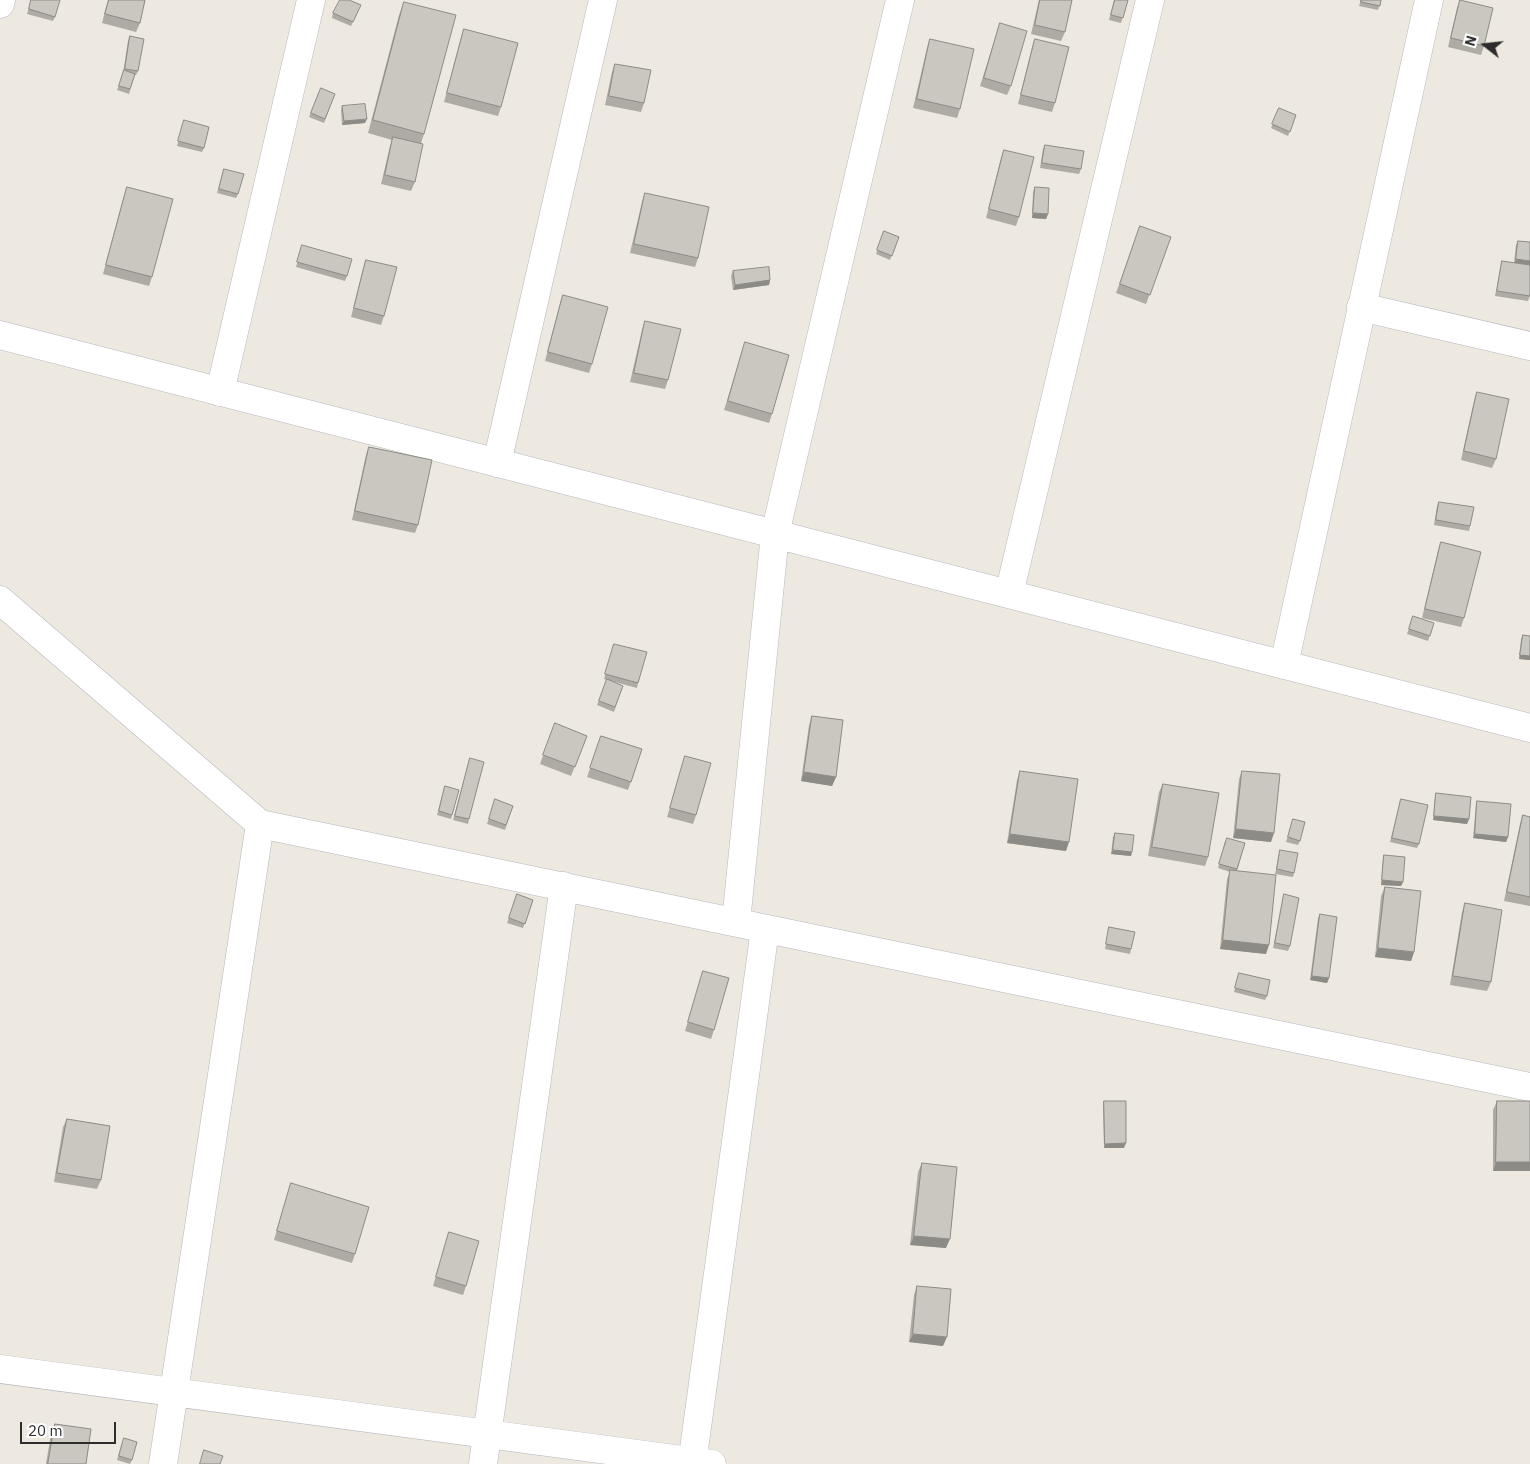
<!DOCTYPE html>
<html>
<head>
<meta charset="utf-8">
<style>
  body { margin:0 }
  #map { position:relative; width:1530px; height:1464px; overflow:hidden; background:#ede9e1; font-family:"IBM Plex Sans",sans-serif }
  canvas { display:block }
  .north { position:absolute; left:1460px; top:20px; width:50px; height:50px; -webkit-text-stroke:4px #fff; paint-order:stroke; rotate:286deg; font-size:14px; font-weight:700; line-height:20px; text-align:center; color:#2d2d2d }
  .north::after { content:''; display:block; margin:auto; width:18px; height:22px; background:#2d2d2d; clip-path:polygon(50% 0,100% 100%,50% 72%,0 100%) }
  .scale { position:absolute; left:20px; top:1422px; width:96px; height:22px; box-sizing:border-box; border:2px solid #2d2d2d; border-top:0; padding-left:6px; font-size:15px; line-height:18px; white-space:nowrap; color:#2d2d2d; -webkit-text-stroke:4px #fff; paint-order:stroke }
</style>
</head>
<body>
<div id="map">
<canvas width="1530" height="1464"></canvas>
<div class="north">N</div>
<div class="scale">20 m</div>
</div>
<script>
const ctx = document.querySelector('canvas').getContext('2d');
ctx.lineJoin = 'round';
function stroke(path, color, width, dash) {
  ctx.strokeStyle = color;
  ctx.lineWidth = width;
  ctx.lineCap = dash ? 'butt' : 'round';
  ctx.setLineDash(dash || []);
  ctx.stroke(path);
}
function paint(path, color) {
  ctx.fillStyle = color;
  ctx.fill(path, 'evenodd');
}
const minor = new Path2D(`
  M0,4L1,0
  M1361,307L1530,346
  M0,335L1530,728
  M220,392L311,0
  M497,463L603,0
  M1009,594L1150,0
  M0,600L260,824L1530,1087
  M1284,665L1429,0
  M736,922L775,534L900,0
  M0,1369L712,1464
  M163,1464L260,824
  M483,1464L564,886
  M692,1464L765,929`);
const wall = new Path2D(`
  M31,0L55,17L53,21L27,14Z
  M108,0H145L140,23L136,32L102,23Z
  M1039,0H1072L1065,32L1061,41L1031,34Z
  M1114,0H1128L1121,23L1109,20Z
  M1361,0H1381L1378,10L1359,6Z
  M1460,0L1484,46L1481,55L1448,47L1457,8Z
  M404,2L424,134L421,143L415,182L411,191L381,184L390,146L392,140L368,133L399,15Z
  M359,10L351,26L332,18L333,13Z
  M1000,23L1011,86L1007,95L980,86Z
  M464,29L501,107L498,116L444,102L461,38Z
  M130,36L138,71L136,75H135L129,94L117,90L123,73L128,41Z
  M930,39L960,109L957,118L913,108L927,48Z
  M1035,39L1055,103L1052,112L1018,104L1032,48Z
  M615,64L644,103L641,112L605,105L612,72Z
  M321,88L335,94L324,123L309,117Z
  M342,106L365,123L342,125L341,110Z
  M1279,108L1296,115L1288,136L1271,128Z
  M184,120L204,148L202,152L177,146Z
  M1045,145L1081,169L1079,174L1040,168L1043,149Z
  M1004,150L1019,217L1016,226L986,218L1001,158Z
  M224,169L238,194L236,198L217,193Z
  M127,187L152,277L149,286L103,274L124,196Z
  M1035,187L1048,214L1046,219L1032,218L1033,192Z
  M645,193L698,258L695,267L630,253L642,202Z
  M1140,226L1171,237L1146,304L1116,293Z
  M884,231L899,237L890,260L876,254Z
  M1518,241L1530,295L1528,301L1495,296L1501,265L1502,261L1514,263L1516,245Z
  M301,249L347,276L345,281L296,267Z
  M366,260L384,316L381,325L351,317L363,269Z
  M733,271L770,280L769,285L733,290L731,276Z
  M563,295L592,364L589,373L545,361L560,304Z
  M645,321L668,380L665,389L630,382L642,330Z
  M745,342L772,414L769,423L724,410Z
  M1477,392L1496,459L1492,468L1461,460L1474,401Z
  M369,447L418,525L415,533L352,520L366,455Z
  M1439,502L1470,526L1469,531L1434,525L1437,506Z
  M1441,542L1464,618L1461,627L1422,618L1438,551Z
  M1413,616L1434,623L1428,641L1407,634Z
  M1523,635L1530,636V660L1519,659L1521,639Z
  M614,644L638,683L637,688L607,680L623,686L614,712L597,705L607,680L604,679Z
  M812,716L836,777L832,786L801,781L809,725Z
  M555,723L587,736L571,776L540,764Z
  M601,736L642,749L628,790L587,777Z
  M685,756L696,815L693,824L667,817Z
  M470,758L469,819L468,824L453,820Z
  M1020,771L1066,851L1007,843L1017,780Z
  M1242,771L1271,842L1233,838L1239,779Z
  M1163,784L1208,857L1205,866L1148,856L1159,792Z
  M445,786L452,815L451,819L437,815Z
  M1436,793L1469,819L1467,824L1433,820L1435,798Z
  M495,799L513,806L505,830L487,824Z
  M1401,799L1419,844L1417,848L1390,842Z
  M1477,801L1508,837L1506,842L1473,838L1476,805Z
  M1523,815L1530,817V906L1504,901L1520,824Z
  M1292,823L1300,841L1298,845L1286,842Z
  M1115,833L1132,852L1131,856L1111,854L1113,837Z
  M1225,842L1245,843L1237,871L1266,954L1220,949L1227,879L1230,872L1218,868Z
  M1280,850L1294,873L1293,877L1275,874L1279,854Z
  M1384,855L1403,882L1401,886L1381,885L1383,860Z
  M1385,887L1414,952L1411,961L1375,957L1381,896Z
  M517,894L533,900L523,928L507,923Z
  M1284,894L1290,946L1288,951L1273,948L1283,899Z
  M1465,903L1491,982L1487,991L1450,985L1462,912Z
  M1320,914L1329,978L1327,983L1310,980L1318,918Z
  M1109,927L1131,949L1130,954L1105,949Z
  M703,971L714,1030L711,1039L685,1031Z
  M1239,973L1267,996L1265,1000L1234,992Z
  M1104,1101L1124,1148H1104L1103,1106Z
  M1497,1101H1530V1171H1493V1110Z
  M67,1119L101,1180L97,1189L54,1182L63,1127Z
  M922,1163L946,1248L910,1245L918,1172Z
  M291,1183L355,1254L352,1263L274,1240Z
  M449,1232L466,1286L463,1295L433,1286Z
  M917,1286L943,1346L909,1342L914,1295Z
  M55,1424L86,1464H46L51,1433Z
  M122,1443L132,1460L130,1464L117,1460Z`);
const shadedWall = new Path2D(`
  M367,119L365,123L342,125L344,121Z
  M1033,213L1048,214L1046,219L1032,218Z
  M1516,259L1530,261V266L1514,264Z
  M770,280L769,285L733,290L735,285Z
  M1520,655L1530,656V660L1519,659Z
  M804,772L836,777L832,786L801,781Z
  M1434,816L1469,819L1467,824L1433,820Z
  M1236,829L1274,833L1271,842L1233,838Z
  M1010,834L1069,842L1066,851L1007,843Z
  M1475,834L1508,837L1506,842L1473,838Z
  M1113,850L1132,852L1131,856L1111,854Z
  M1382,880L1403,882L1401,886L1381,885Z
  M1223,940L1269,945L1266,954L1220,949Z
  M1378,948L1414,952L1411,961L1375,957Z
  M1312,976L1329,978L1327,983L1310,980Z
  M1126,1143L1124,1148H1104L1105,1144Z
  M1496,1162H1530V1171H1493Z
  M914,1236L950,1239L946,1248L910,1245Z
  M913,1334L947,1337L943,1346L909,1342Z`);
const building = new Path2D(`
  M31,0H60L55,17L29,9Z
  M109,0H145L140,23L105,14Z
  M340,0H349L361,5L353,22L333,13Z
  M1040,0H1072L1065,32L1035,25Z
  M1115,0H1128L1123,18L1111,15Z
  M1361,0H1381L1380,6L1361,2Z
  M1460,0L1493,8L1484,46L1451,38Z
  M404,2L456,15L424,134L373,120Z
  M1000,23L1027,31L1011,86L984,78Z
  M464,29L518,43L501,107L447,93Z
  M130,36L144,39L138,71L125,69Z
  M930,39L974,49L960,109L917,99Z
  M1035,39L1069,47L1055,103L1021,95Z
  M615,64L651,70L644,103L609,96Z
  M124,70L135,74L130,89L119,86Z
  M321,88L335,94L325,119L311,113Z
  M365,104L367,119L344,121L342,106Z
  M1279,108L1296,115L1290,132L1272,124Z
  M184,120L209,127L204,148L178,141Z
  M393,137L423,144L415,182L385,175Z
  M1045,145L1084,151L1081,169L1042,163Z
  M1004,150L1034,157L1019,217L989,209Z
  M224,169L244,174L238,194L219,189Z
  M127,187L173,199L152,277L106,265Z
  M1035,187L1049,188L1048,214L1033,213Z
  M645,193L709,207L698,258L634,244Z
  M1140,226L1171,237L1150,295L1120,284Z
  M884,231L899,237L892,256L877,250Z
  M1518,241L1530,242V261L1516,259Z
  M302,245L352,259L347,276L297,262Z
  M366,260L397,267L384,316L354,308Z
  M1502,261L1530,265V296L1497,291Z
  M769,267L770,280L735,285L733,271Z
  M563,295L608,307L592,364L548,352Z
  M645,321L681,329L668,380L634,373Z
  M745,342L789,355L772,414L728,401Z
  M1477,392L1509,399L1496,459L1464,451Z
  M369,447L432,460L418,525L355,511Z
  M1439,502L1474,507L1470,526L1436,520Z
  M1441,542L1481,552L1464,618L1425,609Z
  M1413,616L1434,623L1430,636L1409,629Z
  M1523,635L1530,636V656L1520,655Z
  M614,644L647,652L638,683L605,674Z
  M607,679L623,686L615,707L599,701Z
  M812,716L843,720L836,777L804,772Z
  M555,723L587,736L575,767L543,755Z
  M601,736L642,749L631,782L590,768Z
  M685,756L711,763L696,815L670,808Z
  M470,758L484,762L469,819L455,816Z
  M1020,771L1078,779L1069,842L1010,834Z
  M1242,771L1280,774L1274,833L1236,829Z
  M1163,784L1219,793L1208,857L1152,847Z
  M445,786L459,790L452,815L439,811Z
  M1436,793L1471,797L1469,819L1434,816Z
  M495,799L513,806L506,825L489,819Z
  M1401,799L1428,805L1419,844L1392,838Z
  M1477,801L1511,804L1508,837L1475,834Z
  M1523,815L1530,817V897L1507,892Z
  M1293,819L1305,822L1300,841L1288,837Z
  M1115,833L1134,835L1132,852L1113,850Z
  M1227,838L1245,843L1237,869L1219,864Z
  M1280,850L1298,853L1294,873L1277,869Z
  M1384,855L1405,857L1403,882L1382,880Z
  M1230,870L1276,875L1269,945L1223,940Z
  M1385,887L1421,891L1414,952L1378,948Z
  M517,894L533,900L525,924L509,918Z
  M1284,894L1299,898L1290,946L1275,943Z
  M1465,903L1502,910L1491,982L1453,976Z
  M1320,914L1337,917L1329,978L1312,976Z
  M1109,927L1135,932L1131,949L1106,944Z
  M703,971L729,978L714,1030L688,1022Z
  M1239,973L1270,980L1267,996L1235,988Z
  M1104,1101H1126V1143L1105,1144Z
  M1497,1101H1530V1162H1496Z
  M67,1119L110,1126L101,1180L57,1173Z
  M922,1163L957,1167L950,1239L914,1236Z
  M291,1183L369,1207L355,1254L277,1231Z
  M449,1232L479,1241L466,1286L436,1277Z
  M917,1286L951,1289L947,1337L913,1334Z
  M55,1424L91,1429L86,1464H48Z
  M124,1438L137,1442L132,1460L119,1456Z
  M204,1450L223,1456L220,1464H200Z`);
stroke(minor, '#b5b7bf', 29);
stroke(minor, '#fff', 28);
paint(wall, '#adaba4');
paint(shadedWall, '#8d8b86');
paint(building, '#c9c7bf');
stroke(building, '#8d8b86', 1);
</script>
</body>
</html>
